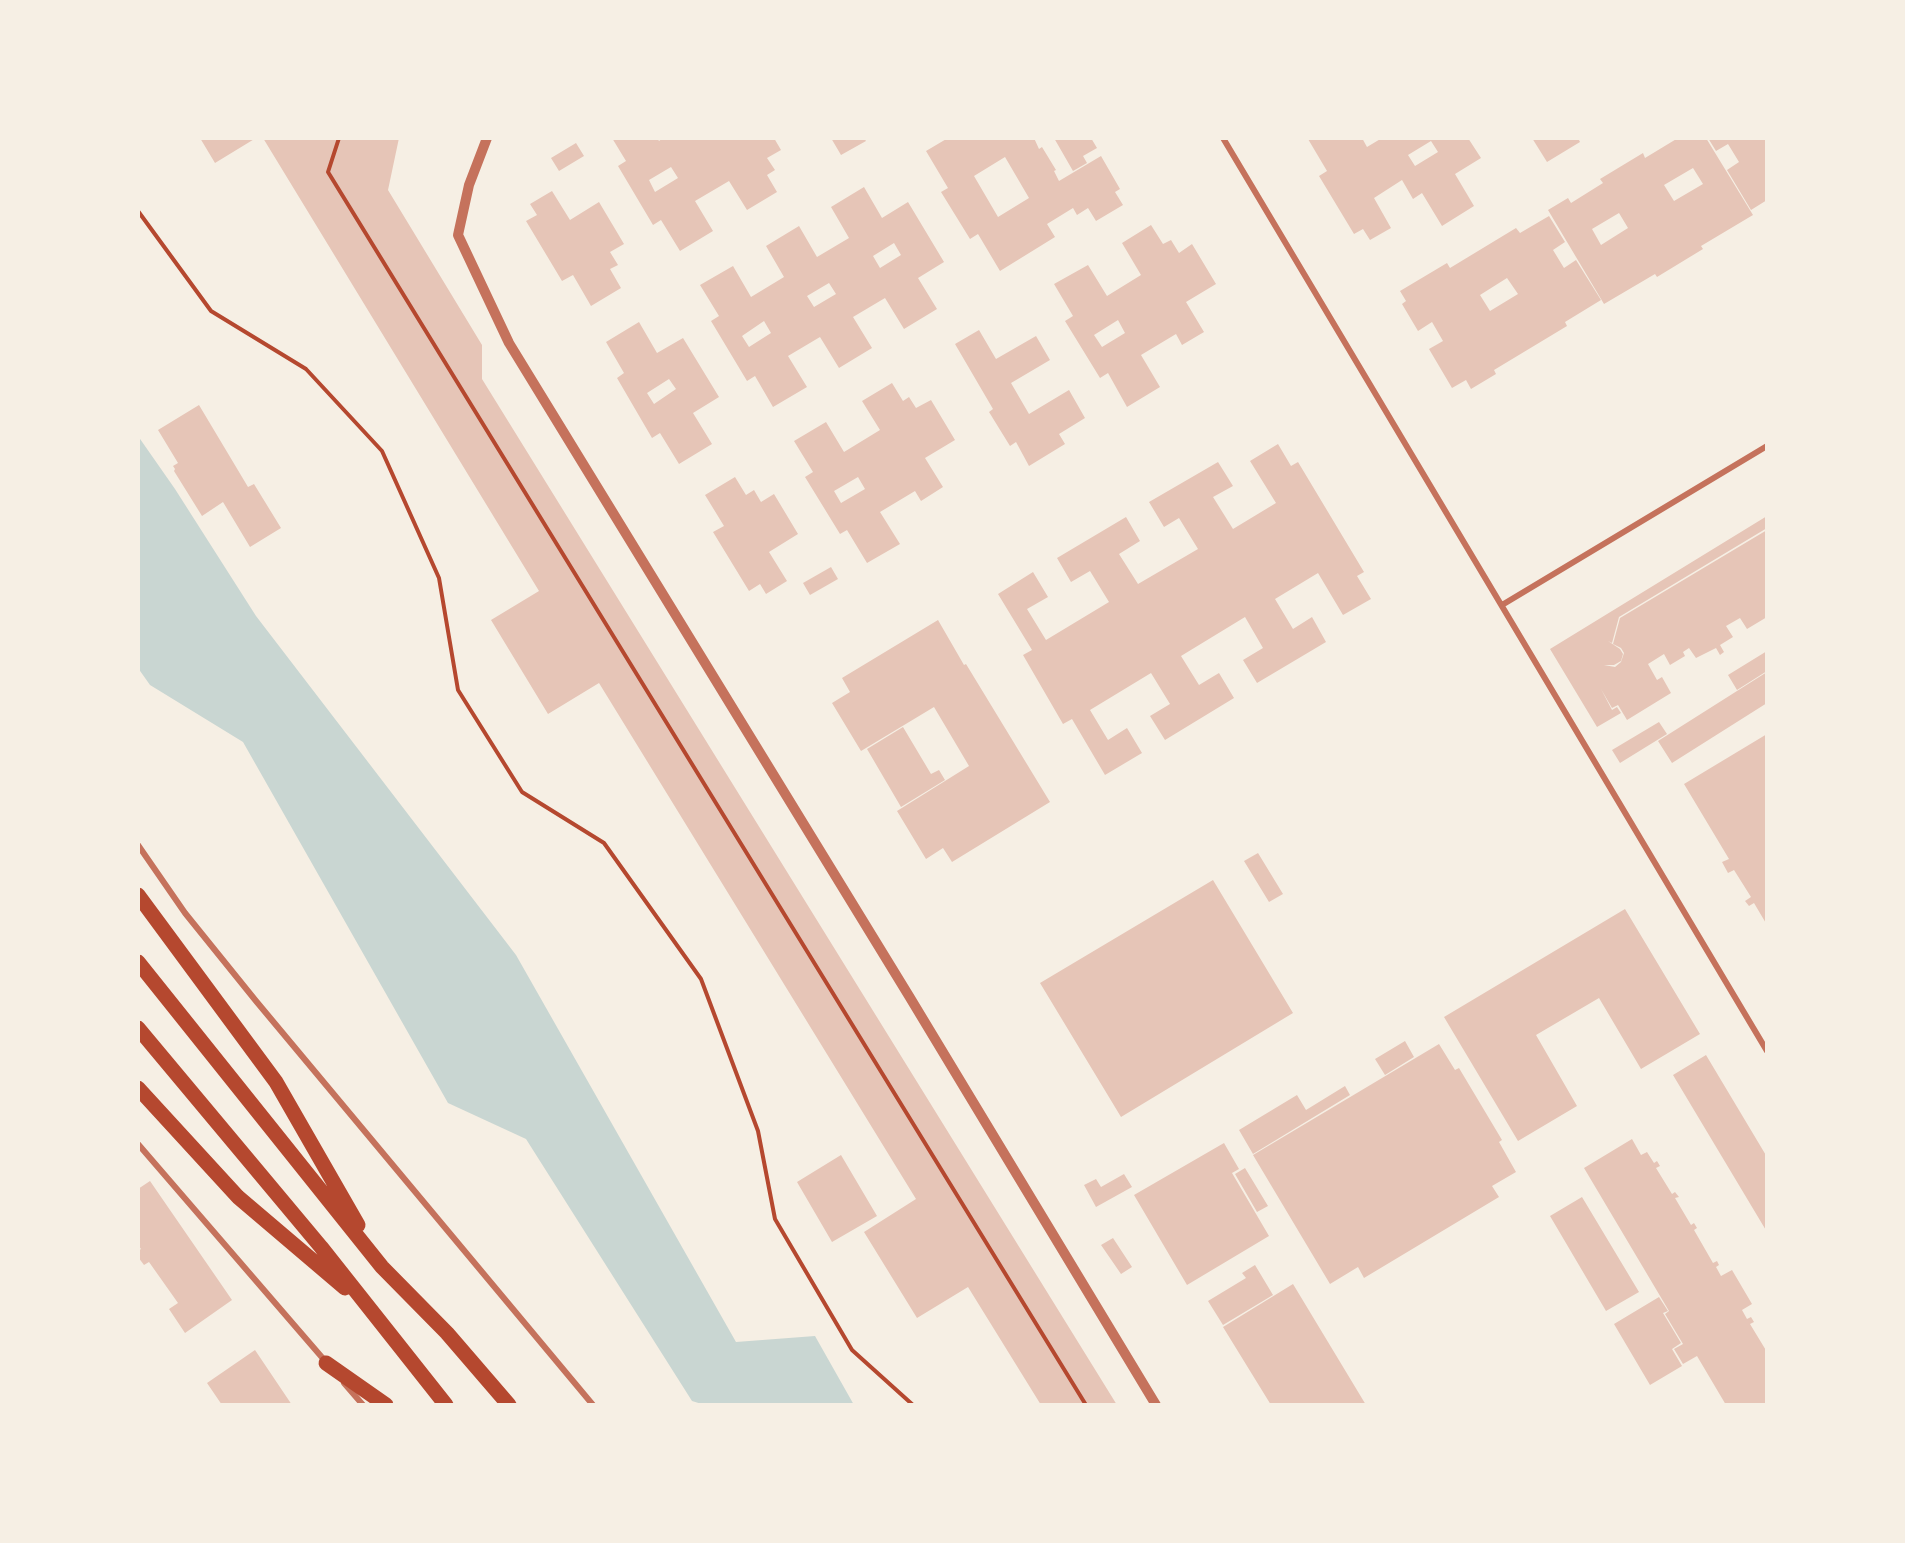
<!DOCTYPE html>
<html>
<head>
<meta charset="utf-8">
<style>
  body { margin:0 }
  #map { position:relative; width:1905px; height:1543px; overflow:hidden; background:#f6efe4; font-family:Rubik,sans-serif }
  canvas { display:block }
  .frame { position:absolute; inset:0; border:140px solid #f6efe4; pointer-events:none }
</style>
</head>
<body>
<div id="map">
<canvas width="1905" height="1543"></canvas>
<div class="frame"></div>
</div>
<script>
const ctx = document.querySelector('canvas').getContext('2d');
ctx.lineJoin = 'round';
function paint(path, color) {
  ctx.fillStyle = color;
  ctx.fill(path, 'evenodd');
}
function stroke(path, color, width, dash) {
  ctx.strokeStyle = color;
  ctx.lineWidth = width;
  ctx.lineCap = dash ? 'butt' : 'round';
  ctx.setLineDash(dash || []);
  ctx.stroke(path);
}
const water = new Path2D(`
  M138,436L175,489L256,616L516,955L736,1342L815,1336L854,1405H705L692,1401L526,1139L448,1103L243,742L150,685L138,668Z`);
const building = new Path2D(`
  M200,138H256L215,163Z
  M263,138H399L388,190L482,345V379L1117,1405H1041L968,1287L917,1318L864,1232L916,1199L599,683L548,714L491,620L539,591Z
  M612,138H657L659,141L663,138H774L781,150L767,158L775,170L767,175L777,192L747,210L729,181L695,201L713,231L680,251L661,220L653,225L618,166L626,161ZM671,167L678,178L655,192L649,180Z
  M831,138H864L866,141L841,155Z
  M948,138H978L979,140L983,138H1034L1039,149L1042,147L1056,170L1054,171L1059,181L1101,156L1120,189L1115,192L1123,205L1096,221L1088,208L1077,215L1073,208L1047,224L1055,237L1000,271L978,234L970,239L941,192L948,188L926,151ZM1005,157L1029,198L998,217L974,176Z
  M1054,138H1091L1097,148L1083,156L1087,163L1073,171Z
  M1309,138H1362L1367,147L1382,138H1468L1481,158L1455,174L1474,206L1442,226L1422,193L1413,199L1402,180L1374,198L1391,228L1370,240L1363,229L1354,234L1319,176L1327,171L1308,139ZM1431,141L1438,152L1415,166L1408,155Z
  M1532,138H1578L1580,142L1547,162Z
  M1678,138H1706L1753,215L1701,246L1703,249L1657,277L1655,274L1604,304L1548,210L1568,198L1571,203L1603,183L1600,179L1643,153L1645,158ZM1693,168L1703,184L1674,201L1664,185ZM1619,213L1628,228L1601,245L1592,229Z
  M1708,138H1767V200L1751,210L1727,170L1739,162L1728,144L1716,151Z
  M576,143L584,156L559,171L551,158Z
  M864,187L882,218L908,202L944,262L918,278L937,309L904,329L885,298L853,317L872,348L839,368L820,337L788,356L807,387L773,407L755,376L747,381L711,321L719,316L700,285L733,266L751,297L784,277L766,246L799,226L817,257L849,238L831,207ZM894,243L901,255L880,268L873,256ZM829,283L836,294L814,307L807,296ZM764,321L771,333L749,347L742,336Z
  M552,191L570,220L599,202L624,244L610,252L618,265L610,269L621,288L591,306L573,275L562,281L526,221L537,215L530,204Z
  M1549,216L1565,242L1553,250L1564,268L1576,260L1601,300L1565,322L1567,326L1494,370L1496,374L1471,389L1466,380L1452,388L1429,349L1443,341L1432,322L1418,331L1402,304L1406,301L1400,291L1447,263L1450,268L1516,228L1520,233ZM1507,278L1518,294L1490,311L1480,295Z
  M1151,225L1163,244L1171,240L1179,253L1192,244L1216,284L1186,302L1204,332L1182,345L1176,334L1141,355L1160,387L1127,407L1108,373L1100,378L1065,321L1073,316L1054,284L1088,265L1107,296L1141,275L1122,243ZM1118,320L1125,333L1102,347L1094,335Z
  M639,322L657,353L683,338L719,397L693,413L712,444L679,464L660,433L652,438L617,378L624,373L606,342ZM669,379L676,389L654,404L647,393Z
  M979,330L996,359L1036,336L1050,360L1011,383L1029,414L1069,390L1085,418L1059,434L1065,444L1029,466L1016,442L1010,446L989,412L993,409L955,344Z
  M892,383L903,401L909,397L916,408L931,400L955,440L925,458L943,487L921,501L915,491L880,512L900,544L867,563L847,530L840,534L805,477L813,472L794,441L826,422L844,452L880,430L862,401ZM858,477L865,489L841,503L834,491Z
  M199,405L248,487L254,484L281,528L250,547L223,502L202,516L174,471L175,469L173,466L178,463L158,430Z
  M1278,444L1291,466L1298,462L1364,572L1357,576L1371,599L1343,615L1318,573L1275,599L1293,629L1312,617L1326,642L1257,683L1243,660L1263,648L1245,617L1181,656L1199,685L1219,673L1234,698L1165,740L1150,716L1170,704L1151,673L1090,710L1108,740L1127,728L1142,753L1105,775L1072,719L1063,724L1023,655L1032,650L998,594L1033,572L1048,597L1027,609L1046,640L1109,602L1090,571L1071,582L1057,558L1126,517L1140,541L1119,554L1138,584L1198,549L1179,518L1164,527L1149,502L1218,462L1233,486L1213,497L1233,529L1276,503L1250,461Z
  M735,477L746,495L754,490L761,502L774,494L798,534L769,552L787,581L766,594L760,584L749,591L713,532L724,526L705,495Z
  M1767,516V528L1619,617L1612,643L1608,641L1620,649L1623,654L1621,661L1614,665H1604L1615,667L1621,662L1624,653L1621,648L1613,644L1620,618L1767,530V617L1747,629L1740,618L1726,626L1733,637L1720,645L1724,652L1720,655L1716,648L1696,658L1689,648L1683,652L1685,656L1670,665L1664,654L1648,664L1657,680L1662,677L1671,693L1627,720L1618,705L1612,708L1601,689L1612,710L1617,707L1621,713L1597,727L1550,649Z
  M831,567L838,579L810,595L803,583Z
  M938,620L964,665L966,664L1050,802L952,862L943,848L926,859L897,811L969,766L934,707L861,751L832,703L850,692L842,678Z
  M1767,651V671L1737,690L1728,675Z
  M1767,672V703L1672,763L1658,741Z
  M1659,722L1667,734L1620,763L1612,750Z
  M903,727L931,774L939,770L945,780L901,807L867,749Z
  M1767,734V925L1754,903L1749,906L1745,901L1751,897L1734,870L1728,873L1722,862L1729,859L1684,784Z
  M1258,853L1283,894L1269,902L1244,861Z
  M1213,880L1293,1013L1121,1117L1040,983Z
  M1625,909L1700,1034L1641,1069L1599,998L1536,1035L1577,1106L1518,1141L1444,1017Z
  M1405,1041L1414,1057L1385,1075L1375,1059Z
  M1439,1044L1455,1070L1459,1068L1502,1140L1499,1142L1516,1172L1492,1186L1499,1197L1364,1278L1358,1267L1330,1284L1253,1155Z
  M1706,1055L1767,1157V1232L1673,1075Z
  M1345,1086L1350,1095L1253,1154L1239,1130L1297,1095L1306,1110Z
  M1632,1139L1641,1155L1647,1152L1654,1163L1657,1161L1660,1166L1656,1168L1672,1194L1675,1192L1679,1197L1675,1198L1691,1225L1694,1223L1697,1228L1694,1230L1713,1263L1717,1261L1719,1265L1716,1267L1721,1276L1732,1270L1752,1304L1742,1310L1747,1319L1751,1317L1754,1322L1750,1324L1767,1352V1405H1726L1697,1356L1683,1364L1674,1349L1683,1344L1665,1314L1669,1311L1584,1168Z
  M1224,1143L1239,1169L1232,1173L1269,1236L1187,1285L1134,1195Z
  M841,1155L877,1216L832,1242L797,1182Z
  M1245,1168L1268,1206L1257,1212L1235,1174Z
  M1124,1174L1132,1187L1096,1207L1084,1185L1096,1179L1101,1187Z
  M150,1181L232,1300L185,1333L169,1309L178,1303L149,1262L144,1265L138,1257V1251L141,1249L138,1245V1189Z
  M1582,1197L1639,1292L1606,1311L1550,1216Z
  M1113,1238L1132,1267L1121,1274L1101,1245Z
  M1255,1265L1273,1295L1223,1325L1208,1301L1246,1278L1242,1273Z
  M1293,1284L1366,1405H1271L1223,1327Z
  M1659,1297L1668,1311L1663,1313L1681,1343L1672,1349L1682,1366L1650,1385L1614,1324Z
  M255,1350L292,1405H222L207,1383Z`);
const path = new Path2D(`
  M339,138L328,172L1086,1405
  M138,211L211,311L306,369L382,451L439,578L458,690L522,792L604,843L701,979L758,1131L775,1219L852,1350L913,1405`);
const minor = new Path2D(`
  M1223,138L1767,1051
  M1502,605L1767,446
  M138,845L185,913L256,1001L593,1405
  M138,1144L326,1362
  M344,1383L363,1405`);
const tertiary = new Path2D(`
  M487,138L469,185L458,235L509,343L909,996L1156,1405`);
const primary = new Path2D(`
  M138,895L276,1082L358,1225
  M138,962L382,1267L447,1333L509,1405
  M138,1028L321,1247L446,1405
  M138,1088L238,1197L345,1288
  M326,1363L386,1405`);
paint(water, '#c9d6d2');
paint(building, '#e6c5b7');
stroke(path, '#b5482f', 4);
stroke(minor, '#c5725c', 6);
stroke(tertiary, '#c5725c', 10);
stroke(primary, '#b5482f', 15);
</script>
</body>
</html>
